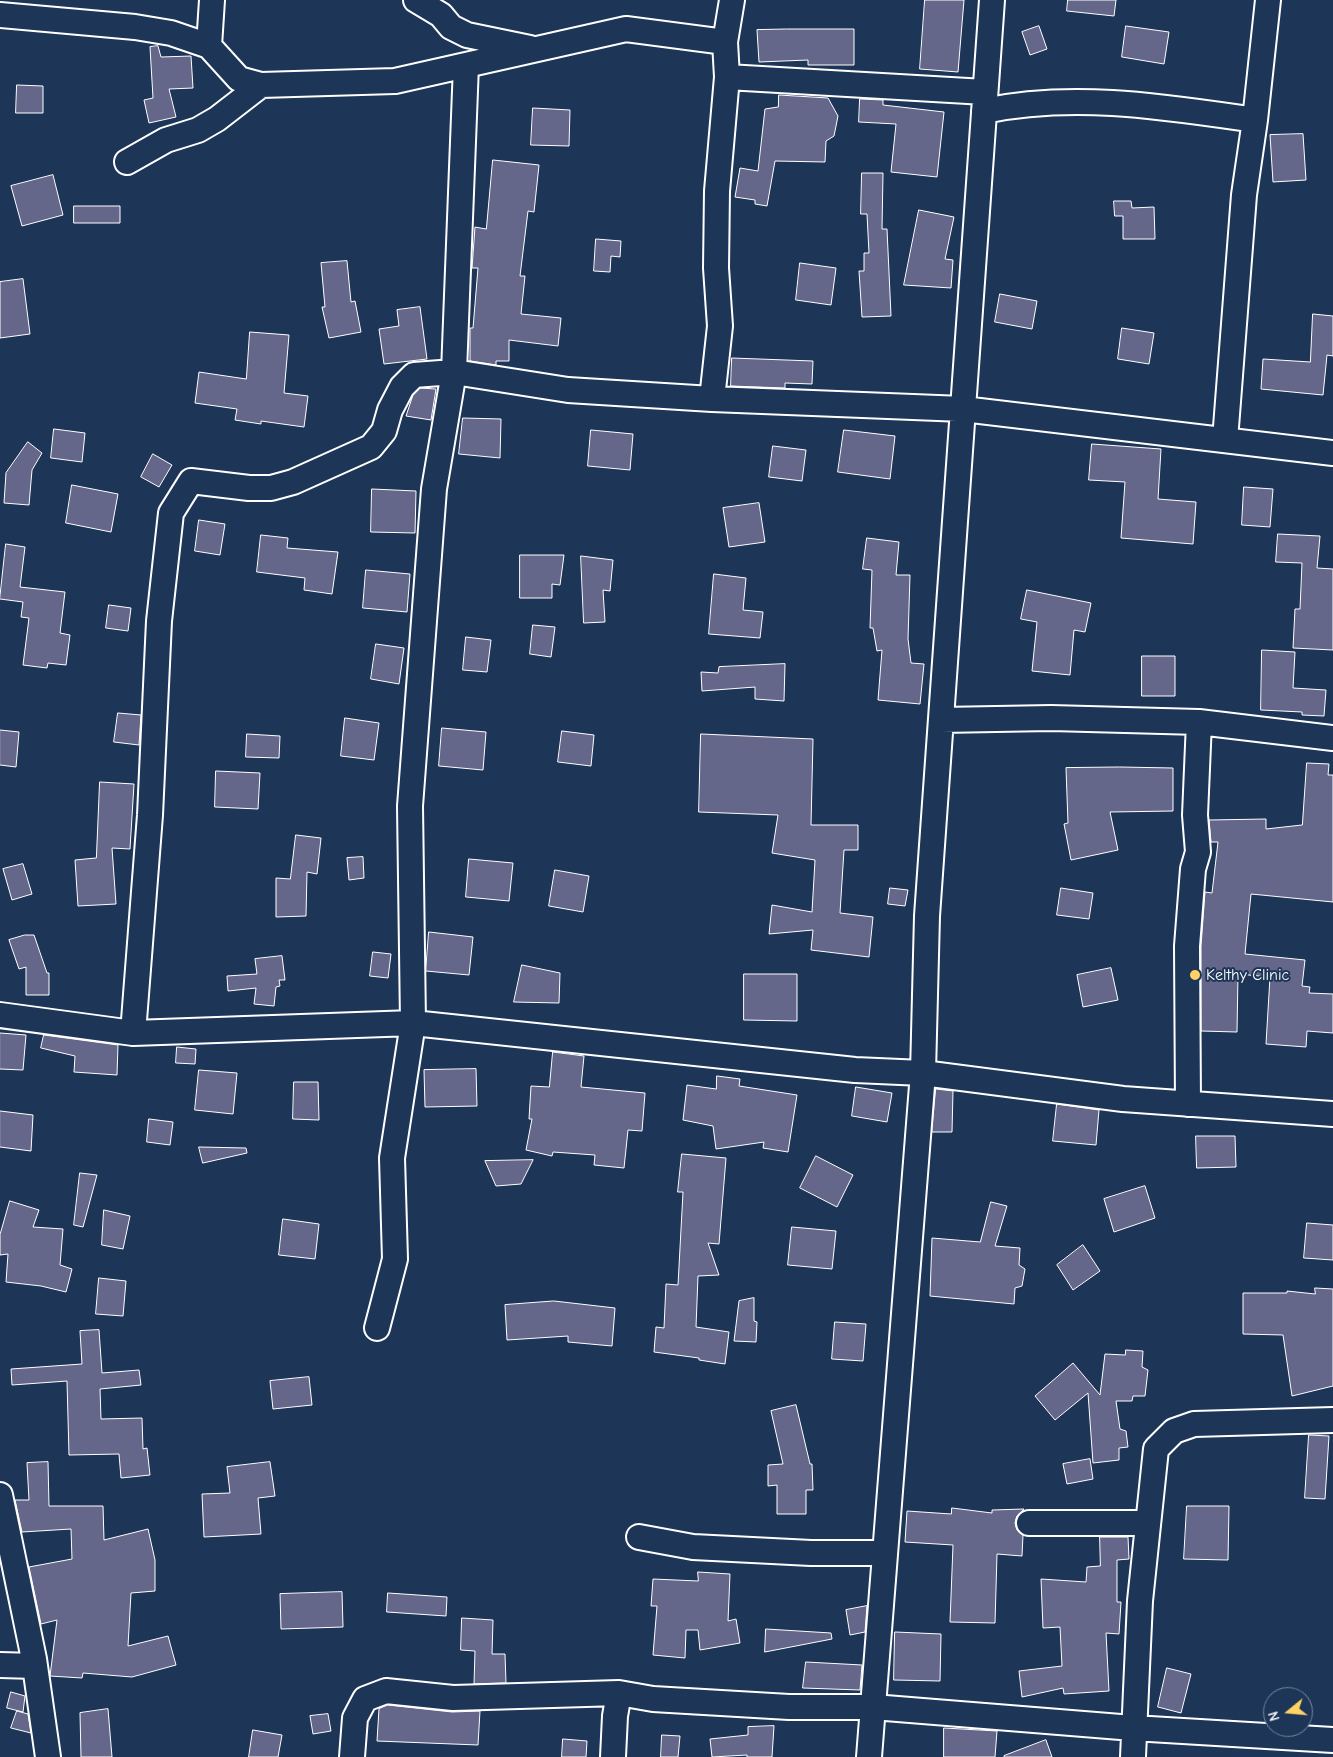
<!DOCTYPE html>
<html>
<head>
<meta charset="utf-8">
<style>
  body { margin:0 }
  #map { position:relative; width:1333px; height:1757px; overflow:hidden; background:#1d3557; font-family:"Comic Neue",sans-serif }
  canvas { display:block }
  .north { position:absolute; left:1263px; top:1687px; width:50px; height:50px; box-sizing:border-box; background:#1d3557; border:1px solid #77869a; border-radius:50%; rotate:253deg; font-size:14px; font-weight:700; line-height:20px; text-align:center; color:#fff }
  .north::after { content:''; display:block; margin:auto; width:18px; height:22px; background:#ffd166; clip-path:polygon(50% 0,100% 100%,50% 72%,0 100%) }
</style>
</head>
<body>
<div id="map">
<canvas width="1333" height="1757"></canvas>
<div class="north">N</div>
</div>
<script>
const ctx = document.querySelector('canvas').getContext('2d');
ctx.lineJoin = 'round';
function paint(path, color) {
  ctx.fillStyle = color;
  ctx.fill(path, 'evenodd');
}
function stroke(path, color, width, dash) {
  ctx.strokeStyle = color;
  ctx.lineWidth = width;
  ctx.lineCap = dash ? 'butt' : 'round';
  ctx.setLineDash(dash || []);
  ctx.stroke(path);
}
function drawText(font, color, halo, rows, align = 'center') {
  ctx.font = font + ' "Comic Neue",sans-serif';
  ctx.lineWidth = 4;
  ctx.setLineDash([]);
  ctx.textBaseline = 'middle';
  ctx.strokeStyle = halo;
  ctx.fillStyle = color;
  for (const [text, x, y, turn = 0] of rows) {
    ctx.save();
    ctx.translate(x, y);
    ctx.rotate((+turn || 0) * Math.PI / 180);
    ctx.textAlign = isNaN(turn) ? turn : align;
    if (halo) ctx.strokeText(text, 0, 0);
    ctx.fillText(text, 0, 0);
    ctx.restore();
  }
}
const building = new Path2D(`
  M925,0H964L958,72L920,69Z
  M1068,0H1116L1114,16L1067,11Z
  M1039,26L1047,49L1030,55L1022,32Z
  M1126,26L1169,32L1164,64L1122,57Z
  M787,29H854V65H808V60L759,62L757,30Z
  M158,46L161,57L191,56L193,88L169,89L176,117L149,123L144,100L153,98L150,47Z
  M17,85L43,86V113H16Z
  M779,95L828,98L838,116L834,136L826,141L825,162L775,161L767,206L755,204V200L735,197L740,168L758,171L765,109L778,107Z
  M860,99L883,100V105L944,112L937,177L891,172L896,124L859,122Z
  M533,108L570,110L569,146L531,145Z
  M1303,134L1306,180L1273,182L1270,135Z
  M493,160L539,165L534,212L528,211L520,276H525L521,314L561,318L558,346L509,340V361H496V365L470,361V328H473L478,268H472L475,227L486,229Z
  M862,173H883L882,229H887L891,316L862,317L859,271H864V253H869L867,214H861Z
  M53,175L63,215L22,226L11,186Z
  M1114,201H1131L1132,208L1154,207L1155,239H1123V216H1115Z
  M74,206H120V223H74Z
  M919,210L954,217L945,259L953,260L951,288L904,285Z
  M596,239L621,241L620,257L611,256L610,272L594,271Z
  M347,261L351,302L355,301L361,332L329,338L322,307H325L321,263Z
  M800,263L836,268L831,305L796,300Z
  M23,279L30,334L0,338V282Z
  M1000,294L1037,301L1032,329L995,322Z
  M420,307L427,359L384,364L379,329L399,326L397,310Z
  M1313,314L1333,316V356L1327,355L1323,395L1261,389L1263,359L1310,362Z
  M1122,328L1154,333L1149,364L1118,359Z
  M250,332L289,335L284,393L308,396L304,427L261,421V424L235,420L237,409L195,403L199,372L246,379Z
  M732,358L813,361L812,384L785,383V388L731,386Z
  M420,388L436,389L431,420L406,416L413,395Z
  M463,418L501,419L500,458L459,454Z
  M54,429L85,433L82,462L51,458Z
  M591,430L633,434L630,470L588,466Z
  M844,430L895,436L890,479L838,472Z
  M28,442L42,453L32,470L29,505L4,503L6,473Z
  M1092,444L1161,449L1158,499L1196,502L1193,544L1121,538L1125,482L1089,480Z
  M773,446L806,450L802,481L769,477Z
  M153,454L172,465L159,487L141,477Z
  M72,485L118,494L111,532L66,523Z
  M1244,487L1273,489L1270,527L1242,525Z
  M372,489L416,491L415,533L371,532Z
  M759,503L765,542L729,547L723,508Z
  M199,520L225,524L220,555L195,551Z
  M1278,534L1320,536L1317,568L1333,569V650L1293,648L1295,609H1300L1302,563L1276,562Z
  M261,535L288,538L287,548L338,552L332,594L304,590L305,578L257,572Z
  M867,538L899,542L896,575H910L908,639L911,663L924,664L920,704L878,700L882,650L877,651L873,628H870L872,570L863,569Z
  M6,544L25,547L20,587L65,592L60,633L70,635L66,665L48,663L47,668L23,665L29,618L21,617L23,602L0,599Z
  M520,555H564L560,585L552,584V598H520Z
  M581,556L613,560L610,591L603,590L605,622L584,623Z
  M366,570L410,574L407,612L363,608Z
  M714,574L746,578L743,610L763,612L760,638L709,634Z
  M1027,590L1091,603L1085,632L1074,630L1070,675L1032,671L1037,622L1021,619Z
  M109,605L131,608L128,631L106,628Z
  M533,625L555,627L551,657L530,654Z
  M466,637L491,640L487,672L463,670Z
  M376,644L404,648L399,684L371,679Z
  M1262,650L1295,652L1293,688L1326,690L1324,716L1302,715V712L1261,710Z
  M1142,656H1175V696H1142Z
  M785,664L784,701L755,699V687L702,691L701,672L718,673L719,667Z
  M118,713L141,715L139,745L114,742Z
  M345,718L379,723L374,760L341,756Z
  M442,728L486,732L483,770L439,766Z
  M0,730L19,732L16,767L0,765Z
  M562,731L594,735L591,766L558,762Z
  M247,734L280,736L279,758L246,757Z
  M701,734L813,739L811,825H858V850H844L840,913L873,917L869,957L811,950L813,930L769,934L772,905L812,912L815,860L772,853L778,815L699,812Z
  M1307,763L1329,764L1328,775H1333V902L1251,894L1245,954L1305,960L1302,986L1310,987L1309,993L1333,994V1033L1307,1031L1306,1047L1266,1044L1270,977L1238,974L1237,1032L1201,1031V946L1205,892L1212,893L1218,842H1211L1209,820L1266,819V829L1302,825Z
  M1120,767L1173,768V811L1110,812L1118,850L1071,860L1064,824L1068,823L1066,768Z
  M216,771L260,773L258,809L215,807Z
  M100,782L134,784L130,849L112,848L116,904L78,906L75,860L96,858Z
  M296,835L321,838L317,874L307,872L306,916L276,917V878L290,879Z
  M363,857L364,878L349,880L347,858Z
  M469,859L513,863L509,901L466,897Z
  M23,864L32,894L12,900L3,869Z
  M555,870L589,876L583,912L549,906Z
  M890,888L908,890L905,906L888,904Z
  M1061,888L1093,893L1089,919L1057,915Z
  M429,932L473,937L469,975L426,971Z
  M25,935H34L47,973H49V995H26V967L19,969L9,940Z
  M373,952L391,954L388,978L370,976Z
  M282,956L285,980H279L280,986L276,987L274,1006L254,1004L256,988L228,991L227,976L257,974L255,959Z
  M522,965L560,973L559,1003L514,1002Z
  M1111,968L1118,1000L1083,1007L1077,975Z
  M744,974H797V1021L744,1020Z
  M0,1033L26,1035L23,1070L0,1069Z
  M44,1035L118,1045L117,1075L74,1072L75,1056L41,1048Z
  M177,1047L196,1049L195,1064L176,1063Z
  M553,1052L584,1056L581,1087L645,1093L642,1131L628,1130L624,1168L594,1165L595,1155L553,1152L552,1156L526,1150L532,1119H529L531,1086L549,1087Z
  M476,1069L477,1106L425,1107L424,1070Z
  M199,1070L237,1073L233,1114L195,1110Z
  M717,1076L740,1079L739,1086L797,1095L788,1152L763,1148L764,1142L716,1149L713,1126L683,1120L687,1085L716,1089Z
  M294,1082H318L319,1120L293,1119Z
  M856,1087L892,1093L887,1122L852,1116Z
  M936,1089L953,1091L952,1132H932Z
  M1057,1104L1099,1110L1096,1145L1053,1141Z
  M0,1111L33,1115L31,1151L0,1147Z
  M149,1119L173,1122L170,1145L147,1142Z
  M1196,1136H1235L1236,1167L1197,1168Z
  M199,1147L246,1148L247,1153L203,1163Z
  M682,1154L726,1158L719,1244L708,1243L719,1275L698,1276L696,1327L729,1332L725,1364L699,1360V1358L654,1352L656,1327L664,1328L666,1284L678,1285L683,1192H678Z
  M816,1156L853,1175L837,1207L800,1188Z
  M533,1160L521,1184L496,1186L485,1161Z
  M80,1173L97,1175L83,1227L74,1225Z
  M1145,1186L1155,1218L1114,1232L1104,1199Z
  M10,1201L39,1210L33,1227L63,1229L60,1265L72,1269L66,1292L41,1286L6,1282L8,1254L0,1255V1235Z
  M991,1202L1007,1206L995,1246L1020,1248L1019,1265L1025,1269L1022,1286L1015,1288L1014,1304L930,1296L932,1238L980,1242Z
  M104,1210L130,1216L123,1249L102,1245Z
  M283,1219L319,1224L315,1259L279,1255Z
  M1307,1223L1333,1225V1260L1304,1258Z
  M792,1227L836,1231L832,1269L788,1265Z
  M1083,1245L1100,1271L1073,1290L1057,1265Z
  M99,1278L126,1281L123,1316L96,1314Z
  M1315,1288L1333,1289V1386L1292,1396L1283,1335L1243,1334V1293H1287V1291L1315,1294Z
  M754,1298V1321L757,1322L756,1342L734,1341L739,1301Z
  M554,1301L615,1308L612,1346L568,1342V1336L507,1340L505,1305Z
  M835,1322L866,1324L863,1361L832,1359Z
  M99,1330L102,1373L139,1370L141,1385L100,1389L101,1419L142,1418L143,1449L147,1448L150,1475L121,1478L119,1454L69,1455L67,1381L12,1385L11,1369L82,1364L80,1331Z
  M1126,1350L1143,1351L1142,1367L1148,1370L1145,1396H1133L1132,1401H1116L1120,1429L1126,1431L1128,1447L1119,1448V1460L1093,1463L1088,1393L1055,1420L1035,1396L1073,1363L1100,1395L1105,1354L1125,1355Z
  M309,1377L312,1405L273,1409L270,1381Z
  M796,1405L810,1464H812L813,1490H806V1514H777V1485L768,1486V1465L783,1464L771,1411Z
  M1309,1435L1329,1436L1325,1499L1305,1498Z
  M1090,1459L1093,1479L1067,1484L1063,1464Z
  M48,1462L49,1506H103L104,1540L148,1529L155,1560V1591L131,1593L128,1646L168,1636L176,1665L132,1677L83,1673L82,1678L50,1676L57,1620L41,1624L29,1567L72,1559L71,1529L22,1532L15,1500H29L27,1463Z
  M270,1462L275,1496L258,1498L261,1534L204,1537L202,1494L230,1493L227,1467Z
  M1187,1506H1229L1228,1560L1184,1559Z
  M952,1508L992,1513V1510L1024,1509L1017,1516L1015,1523L1017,1530L1023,1535L1022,1556L997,1554L995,1623L950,1622L953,1545L905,1542L907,1511L951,1514Z
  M1100,1537H1128L1129,1559L1117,1560V1602H1121L1119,1634L1106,1633L1109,1691L1064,1694L1063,1688L1022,1697L1019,1671L1062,1666L1060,1627L1043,1628L1041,1579L1086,1582L1087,1567L1100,1566Z
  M698,1572L730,1574L728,1621L736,1619L740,1643L700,1650L698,1630H686L685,1658L653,1655L657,1606H651L653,1579L698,1581Z
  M342,1592L343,1627L281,1629L280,1594Z
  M388,1593L447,1597L446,1616L387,1612Z
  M867,1606L865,1632L850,1635L846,1610Z
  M462,1618L493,1620L492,1654H505L506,1683L474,1684L475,1651L461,1650Z
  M766,1629L831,1633L832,1639L765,1652Z
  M895,1632L941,1634L940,1681L894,1680Z
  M806,1662L862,1665L860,1690L803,1688Z
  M1167,1668L1191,1674L1181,1713L1158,1707Z
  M11,1692L25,1696L23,1712L7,1708Z
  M388,1705L452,1712L480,1711L478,1745L377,1741L379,1709Z
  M108,1709L112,1757H81L80,1713Z
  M17,1711L28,1714L31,1733L11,1728Z
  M328,1714L331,1731L313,1734L310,1716Z
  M774,1726L772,1757H747V1755L712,1757L710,1739L748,1735V1727Z
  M944,1728L997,1731L995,1757H944Z
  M253,1730L282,1735L278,1757H249Z
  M662,1735L680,1736L678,1757H661Z
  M563,1739L587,1741L586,1757H562Z
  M1046,1740L1052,1757H1004V1756Z`);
const street = new Path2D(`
  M416,0L441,15L451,27L467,35L530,48
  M732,0L725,42L727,77L985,92
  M0,15L135,27L171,33L209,46L239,79L261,85L395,81L626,29L725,42
  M209,46L212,0
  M984,111C1074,92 1165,107 1255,120
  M127,162L166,140L198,130L217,119L261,85
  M712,399L720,326L716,268L717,191L727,77
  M1225,440L1244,195L1255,120L1268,0
  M941,720L1051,718L1199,722L1333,738
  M0,1015L133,1033L413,1023L855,1070L923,1073L1123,1099L1333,1114
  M133,1033L150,815L159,621L171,513L191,481L249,488H271L293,482L371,447L384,431L390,410L402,387L414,375L454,372L568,390L712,399L963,409L1333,453
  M1188,1104L1187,946L1193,869L1198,852L1195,815L1199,722
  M377,1328L395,1259L392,1158L413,1023L410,806L434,489L454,372L466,65
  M0,1495L34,1659L48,1757
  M1029,1523H1148
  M639,1537L693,1547L811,1553H885
  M0,1665L35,1666
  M352,1757L355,1718L365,1699L386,1691L453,1698L619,1693
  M613,1757L615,1716L619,1693L653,1699L789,1707H873L1133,1728L1333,1740
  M869,1757L923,1073L927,916L992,0
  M1133,1757L1140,1601L1156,1449L1174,1431L1194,1424L1333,1420`);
const markers = [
  [1195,975,6,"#ffd166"]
];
const poiNames = [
  ["Kelthy Clinic",1206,975]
];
paint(building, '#64668a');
stroke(building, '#fff', 1);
stroke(street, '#fff', 28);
stroke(street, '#1d3557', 24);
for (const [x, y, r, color] of markers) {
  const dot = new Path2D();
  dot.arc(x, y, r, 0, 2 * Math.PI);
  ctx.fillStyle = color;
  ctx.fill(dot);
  stroke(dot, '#1d3557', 2);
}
drawText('16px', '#fff', '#1d3557', poiNames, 'left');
</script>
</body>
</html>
